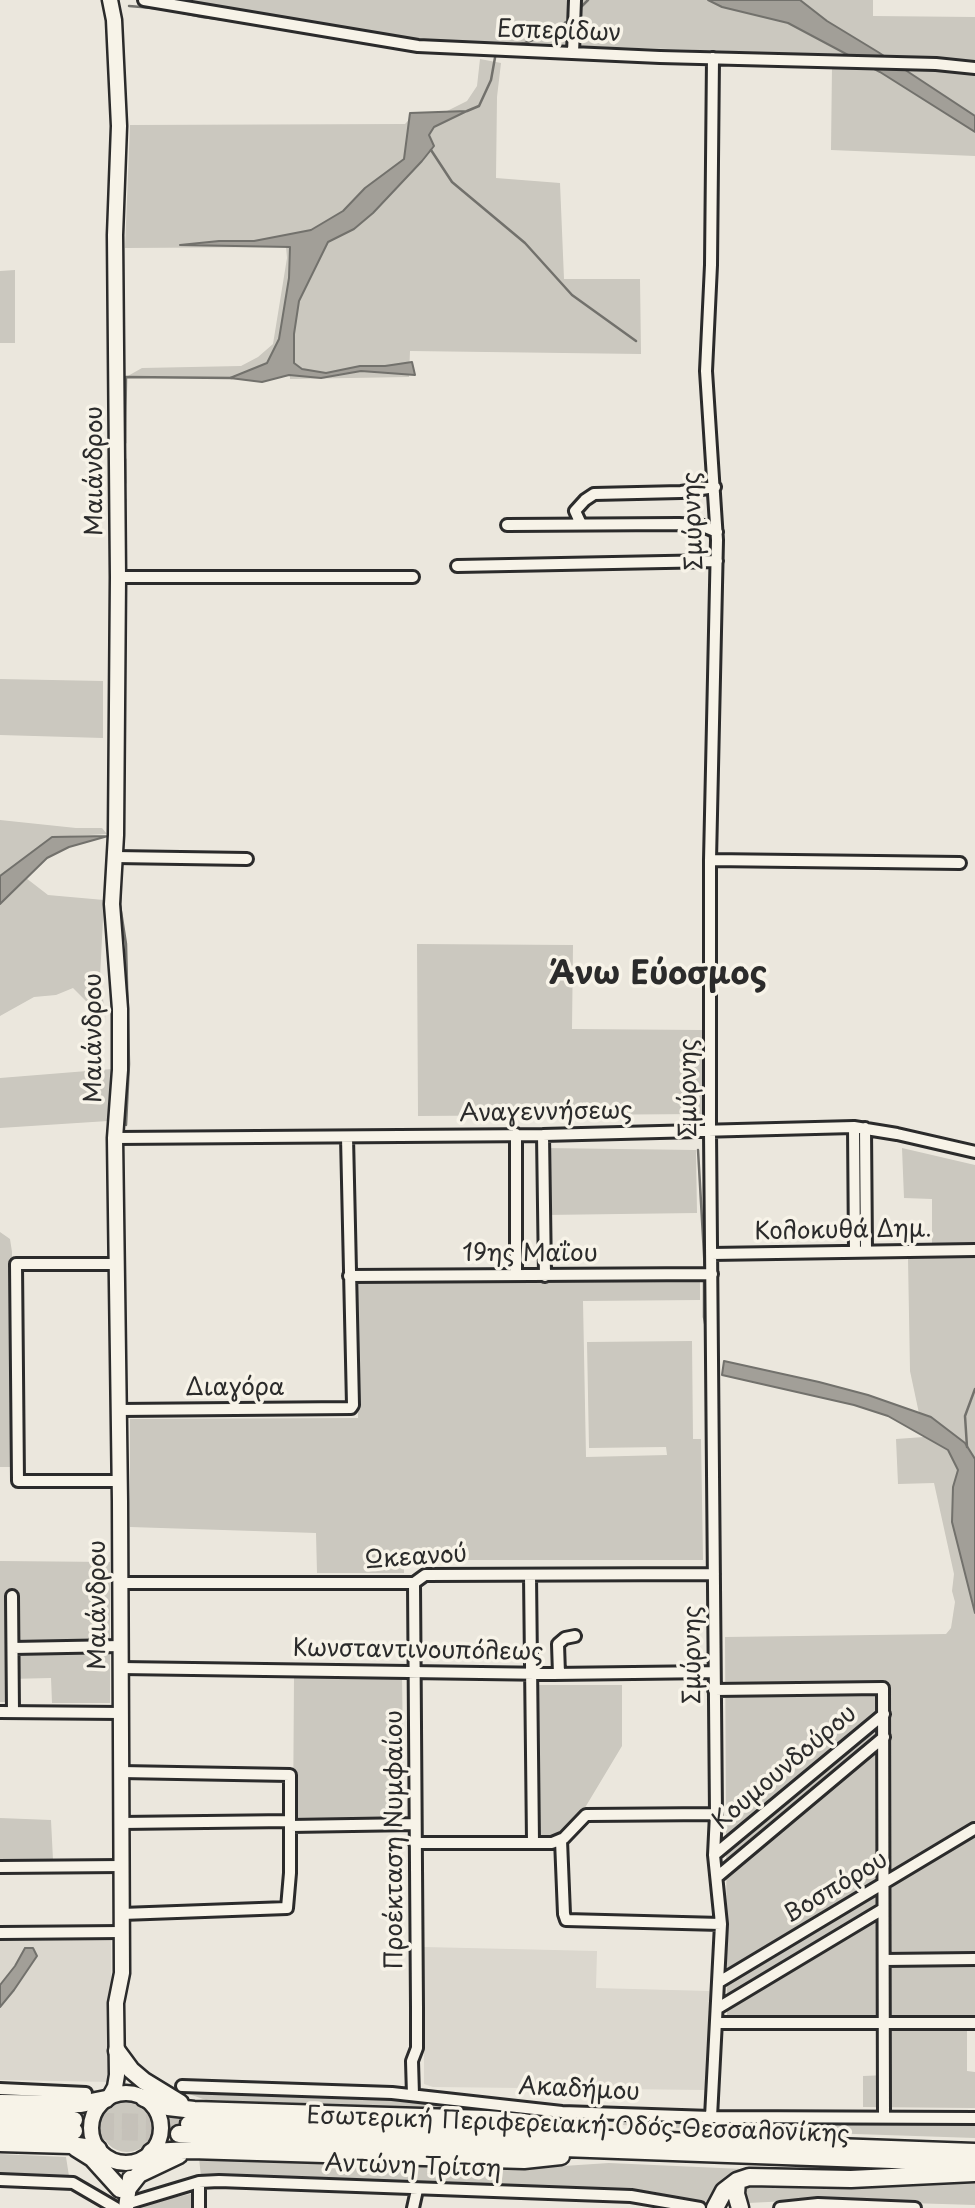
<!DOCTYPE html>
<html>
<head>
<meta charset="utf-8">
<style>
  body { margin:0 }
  canvas { display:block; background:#ebe7dd }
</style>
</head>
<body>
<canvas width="975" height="2208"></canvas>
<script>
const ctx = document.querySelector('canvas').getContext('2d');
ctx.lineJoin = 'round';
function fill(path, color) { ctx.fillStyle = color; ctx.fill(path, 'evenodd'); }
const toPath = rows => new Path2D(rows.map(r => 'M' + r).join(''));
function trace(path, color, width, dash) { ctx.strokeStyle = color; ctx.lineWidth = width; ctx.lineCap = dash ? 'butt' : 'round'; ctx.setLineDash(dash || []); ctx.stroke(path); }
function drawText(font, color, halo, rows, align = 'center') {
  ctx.font = font + ' "Playpen Sans",sans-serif'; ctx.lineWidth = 7; ctx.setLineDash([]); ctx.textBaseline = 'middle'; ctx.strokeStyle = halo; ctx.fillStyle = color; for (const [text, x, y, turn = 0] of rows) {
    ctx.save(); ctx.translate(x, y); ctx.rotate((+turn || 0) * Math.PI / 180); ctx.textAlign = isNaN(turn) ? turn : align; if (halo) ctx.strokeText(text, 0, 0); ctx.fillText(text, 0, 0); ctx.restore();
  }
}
fill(toPath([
  [111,1936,112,2082,0,2080,0,1937],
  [424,1947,597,1951,596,1988,709,1991,708,2090,433,2087,424,2084]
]), '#dbd7ce');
fill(toPath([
  [176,0,569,0,568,46,417,43],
  [578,0,873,0,873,16,975,17,975,60,894,57,911,68,975,72,975,156,831,150,832,66,861,66,847,55,579,46],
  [480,59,501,63,497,97,496,178,560,183,564,279,640,279,641,354,410,351,409,377,290,379,290,361,270,378,126,377,142,368,241,366,258,357,273,344,287,258,286,247,125,248,130,125,405,124,415,113,443,113,467,101,477,86],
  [15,270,15,343,0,343,0,271],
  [0,679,103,681,103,738,0,735],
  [0,820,76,828,102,828,107,834,52,837,0,879],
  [26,878,48,895,104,900,100,977,106,1021,103,1005,89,1004,73,988,56,995,34,997,0,1016,0,904],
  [417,944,573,945,572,1029,702,1030,702,1114,418,1116],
  [112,1069,108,1121,0,1128,0,1078],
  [544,1148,696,1150,697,1213,544,1215],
  [902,1148,975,1165,975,2018,967,2018,967,2071,975,2072,975,2108,863,2107,863,2076,887,2075,888,2018,727,2015,725,1637,946,1634,951,1628,955,1602,952,1591,954,1574,934,1483,898,1484,896,1439,924,1437,910,1371,908,1259,932,1258,932,1199,904,1198],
  [0,1232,10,1239,12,1252,12,1467,0,1467],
  [695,1277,700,1282,700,1300,583,1301,586,1457,667,1455,666,1447,589,1448,587,1342,692,1341,693,1439,701,1439,703,1560,404,1560,404,1573,317,1573,316,1533,130,1527,130,1419,358,1418,356,1279],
  [0,1561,110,1562,110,1703,52,1703,51,1678,8,1679,7,1702,0,1702],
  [402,1676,404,1823,293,1823,294,1677],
  [532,1685,622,1685,622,1746,580,1816,555,1838,532,1837],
  [0,1818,51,1820,53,1860,0,1860],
  [186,2093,401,2100,492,2110,206,2100],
  '101 2126a26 26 0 1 1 52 0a26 26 0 1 1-52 0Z',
  [624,2121,961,2125,975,2126,975,2138,646,2127,623,2125],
  [0,2154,66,2157,69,2176,0,2175],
  [199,2158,323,2164,533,2168,609,2163,743,2169,744,2171,975,2180,975,2205,810,2200,727,2204,692,2200,650,2191,626,2190,439,2181,368,2182,201,2177],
  [195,2193,195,2208,134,2208,134,2206]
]), '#cbc8bf');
const water = toPath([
  [708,0,800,0,827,21,878,52,975,116,975,132,880,72,788,23,722,7,708,0],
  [467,111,434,127,429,135,434,146,422,161,373,213,354,229,328,242,299,301,294,334,294,363,302,369,326,373,360,366,385,366,412,362,415,375,361,371,321,378,289,375,262,382,230,378,267,363,279,339,289,278,290,247,180,245,219,241,254,241,311,230,343,211,365,188,404,159,410,113,467,111],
  [108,836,69,847,47,858,0,904,0,876,52,837,108,836],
  [724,1361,819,1382,868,1395,931,1417,965,1443,975,1459,975,1613,952,1522,953,1487,958,1470,948,1450,888,1416,854,1405,722,1375,724,1361],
  [25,1948,33,1948,37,1956,14,1990,0,2007,0,1985,15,1966,25,1948]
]);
fill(water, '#a29f98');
trace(water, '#72716c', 2);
trace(toPath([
  [129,6,165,9,202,17,244,22],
  [582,6,588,0],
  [381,45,425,52,472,53],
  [507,45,525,43,545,35,566,22],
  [467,111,479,106,491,80,496,52],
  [431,150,452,182,525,243,572,295,636,341],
  [125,443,126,377,232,378],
  [125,483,125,459],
  [124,516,125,499],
  [121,866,120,905,126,944,129,1064,126,1125],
  [698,1150,705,1272],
  [704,1279,704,1317,707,1335],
  [967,1447,965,1416,975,1389]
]), '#72716c', 2.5);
trace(toPath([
  [74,2120,179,2123],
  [74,2131,179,2134]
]), '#c5c1b9', 16, [16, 8]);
const minor = toPath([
  [144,0,418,46,660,57,936,64,975,68],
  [573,53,575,0],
  [581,524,575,511,585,500,594,494,681,492,715,487],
  [507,525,679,524,700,525,717,532],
  [457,566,717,561],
  [118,577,413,577],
  [115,857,247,859],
  [710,860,960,863],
  [854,1127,855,1252],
  [865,1128,866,1251],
  [516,1134,516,1275],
  [543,1135,545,1276],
  [115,1138,543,1135,854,1127,897,1134,975,1152],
  [711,1254,975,1250],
  [117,1264,16,1264,18,1481,119,1481],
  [349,1276,712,1274],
  [119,1410,351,1408,353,1405,347,1137],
  [530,1575,533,1842],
  [120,1583,414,1583,425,1575,714,1574],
  [12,1596,13,1712],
  [13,1648,121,1646],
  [121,1668,553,1674,714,1672],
  [559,1674,558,1644,565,1638,575,1636],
  [714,1690,883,1688,884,2117],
  [0,1712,121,1713],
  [121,1772,290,1775,290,1873,287,1908,122,1914],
  [121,1823,290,1821],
  [290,1826,415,1824],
  [561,1840,564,1914,566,1920,721,1924],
  [415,1843,552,1843,564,1838,586,1815,716,1814],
  [714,1855,884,1714],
  [0,1867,122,1866],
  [717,1877,884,1737],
  [0,1933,122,1932],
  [884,1960,975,1959],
  [719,1982,974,1829],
  [718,2008,883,1909],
  [717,2023,975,2023],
  [182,2086,392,2093,562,2112,711,2117,975,2118],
  [0,2089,86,2093],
  [413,2095,412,2061,417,2048,417,2007,414,1583],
  [711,2117,721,1924,714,1855,716,1814,710,1132,710,860,717,540,706,371,711,265,713,58],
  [0,2180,73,2183,116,2208],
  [199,2182,199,2208],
  [126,2204,199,2182,219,2181,631,2196,700,2208],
  [413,2208,417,2190],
  [780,2208,818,2204,915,2208]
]);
const major = toPath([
  [110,0,114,20,119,126,115,235,118,577,116,835,112,904,120,1009,120,1070,115,1138,120,1501,122,1973,116,2003,117,2075,115,2087,110,2096],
  '91 2128a35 35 0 1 1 70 0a35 35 0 1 1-70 0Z',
  [126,2208,130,2178]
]);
const highway = toPath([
  [117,2051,131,2070,144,2081,180,2103],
  [144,2098,168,2107,194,2110,487,2119,524,2122,562,2129],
  [0,2103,81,2104,106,2099],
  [0,2117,74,2120],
  [189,2124,975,2152],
  [0,2129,74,2131],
  [179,2134,975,2163],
  [0,2143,71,2145,98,2149],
  [76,2148,92,2158,120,2189],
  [151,2152,191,2150,524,2160,561,2156],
  [737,2181,736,2194,740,2208],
  [128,2188,139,2174,179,2155],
  [715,2208,724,2191,737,2181,749,2177,851,2179,974,2173]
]);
trace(minor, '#2b2b2b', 16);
trace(major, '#2b2b2b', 19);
trace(highway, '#2b2b2b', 21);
trace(minor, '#f7f3e8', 10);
trace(major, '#f7f3e8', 14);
trace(highway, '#f7f3e8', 16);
drawText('24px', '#2b2b2b', '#f7f3e8', [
  ["Εσπερίδων",559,32,2],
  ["Μαιάνδρου",95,471,-90],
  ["Σμύρνης",694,521,-92],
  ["Μαιάνδρου",94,1038,-90],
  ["Σμύρνης",689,1088,-90],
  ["Αναγεννήσεως",546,1113,-1],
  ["Κολοκυθά Δημ.",843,1231,-1],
  ["19ης Μαΐου",530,1254],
  ["Διαγόρα",235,1388],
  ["Ωκεανού",416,1558,-4],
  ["Μαιάνδρου",98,1605,-90],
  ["Κωνσταντινουπόλεως",418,1651,1],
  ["Σμύρνης",693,1655,-90],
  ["Κουμουνδούρου",785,1768,-40],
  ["Προέκταση Νυμφαίου",395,1840,-90],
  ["Βοσπόρου",836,1888,-31],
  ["Ακαδήμου",579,2090,3],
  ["Εσωτερική Περιφερειακή Οδός Θεσσαλονίκης",578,2126,2],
  ["Αντώνη Τρίτση",413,2167,2]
]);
drawText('bold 32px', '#2b2b2b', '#f7f3e8', [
  ["Άνω Εύοσμος",658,975]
]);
</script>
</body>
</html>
